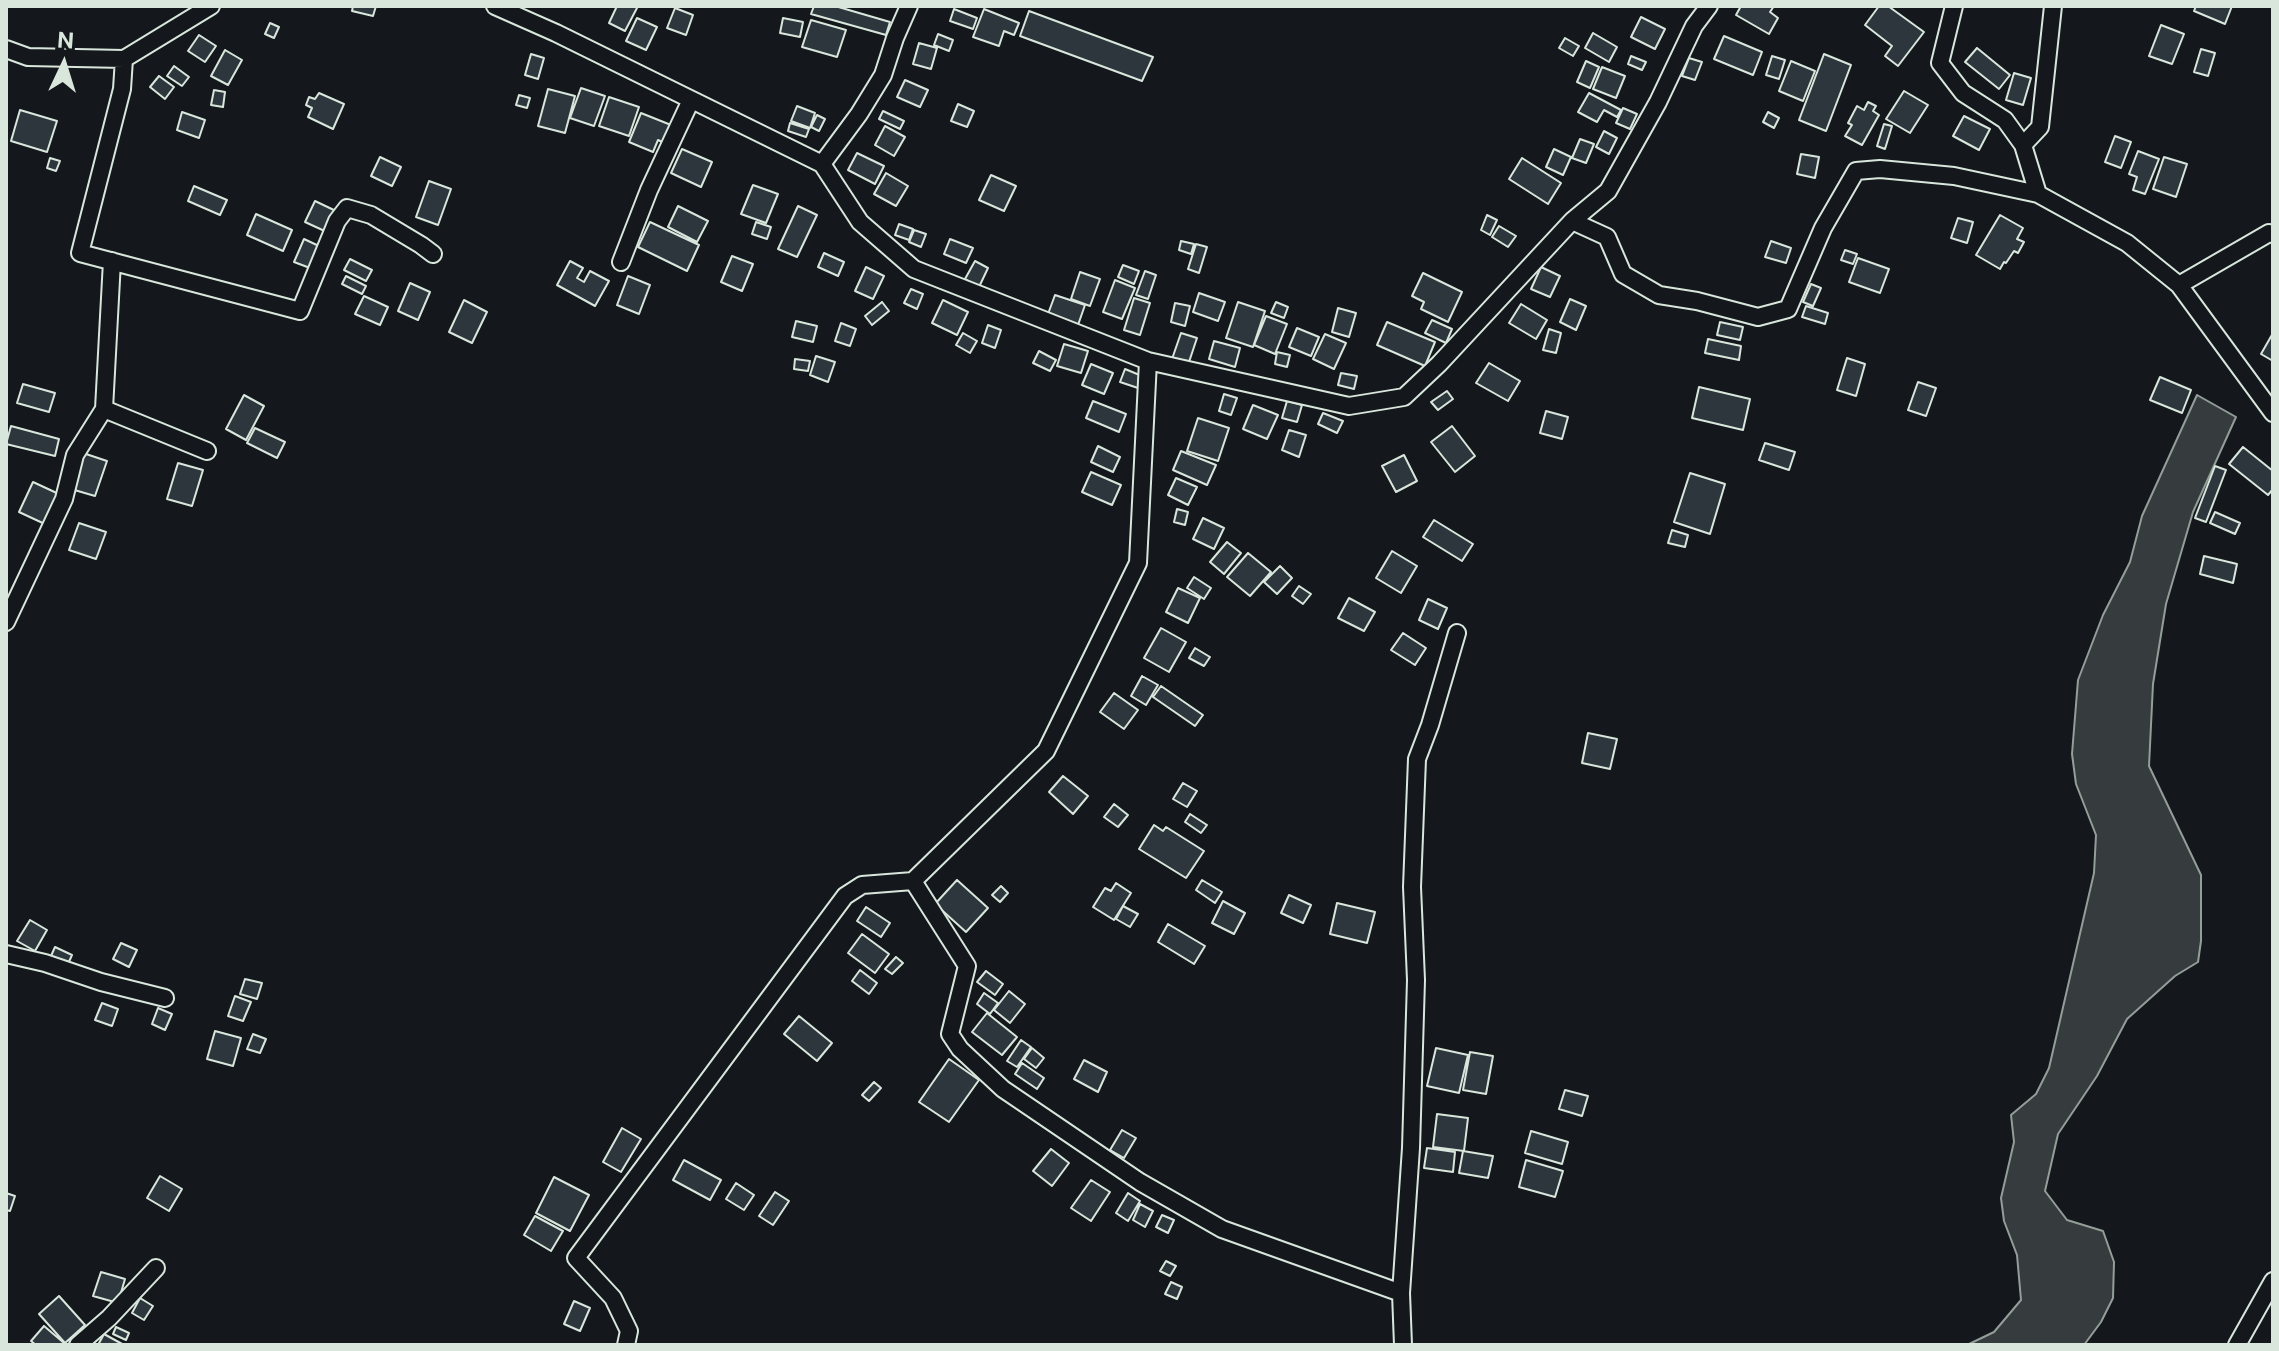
<!DOCTYPE html>
<html>
<head>
<meta charset="utf-8">
<style>
  body { margin:0 }
  #map { position:relative; width:2279px; height:1351px; overflow:hidden; background:#14181c; font-family:"Public Sans",sans-serif }
  canvas { display:block }
  .frame { position:absolute; inset:0; border:8px solid #d8e6dc; pointer-events:none }
  .north { position:absolute; left:24px; top:24px; width:80px; height:80px; -webkit-text-stroke:6px #14181c; paint-order:stroke; rotate:4deg; font-size:22px; font-weight:700; line-height:32px; text-align:center; color:#d8e6dc }
  .north::after { content:''; display:block; margin:auto; width:28px; height:36px; background:#d8e6dc; clip-path:polygon(50% 0,100% 100%,50% 72%,0 100%) }
</style>
</head>
<body>
<div id="map">
<canvas width="2279" height="1351"></canvas>
<div class="frame"></div>
<div class="north">N</div>
</div>
<script>
const ctx = document.querySelector('canvas').getContext('2d');
ctx.lineJoin = 'round';
function fill(path, color) { ctx.fillStyle = color; ctx.fill(path, 'evenodd'); }
const toPath = rows => new Path2D(rows.map(r => 'M' + r).join(''));
function trace(path, color, width, dash) { ctx.strokeStyle = color; ctx.lineWidth = width; ctx.lineCap = dash ? 'butt' : 'round'; ctx.setLineDash(dash || []); ctx.stroke(path); }
const water = toPath([
  [2197,395,2236,417,2193,512,2166,604,2153,684,2149,766,2201,875,2201,941,2198,962,2175,976,2127,1019,2097,1076,2058,1134,2045,1191,2067,1220,2103,1231,2114,1262,2113,1298,2101,1322,2084,1345,1967,1345,1994,1332,2021,1300,2017,1255,2004,1221,2001,1198,2014,1142,2011,1115,2036,1094,2049,1068,2094,873,2096,835,2076,784,2072,754,2078,680,2103,615,2130,562,2142,516,2197,395]
]);
fill(water, '#363b3e');
trace(water, '#939e99', 2);
const building = toPath([
  [353,6,376,6,373,16,352,11,353,6],
  [617,6,638,6,625,31,609,23,617,6],
  [814,6,835,6,890,22,886,35,811,14,814,6],
  [1741,6,1774,6,1770,12,1778,18,1769,34,1736,15,1741,6],
  [1879,6,1888,6,1924,32,1898,66,1885,56,1892,46,1865,25,1879,6],
  [2196,6,2232,6,2225,24,2194,11,2196,6],
  [675,8,693,15,686,35,667,28,675,8],
  [954,9,977,18,973,29,950,21,954,9],
  [984,9,1019,23,1014,35,1004,31,999,46,973,37,984,9],
  [1029,11,1153,57,1142,81,1020,36,1029,11],
  [1641,17,1665,29,1655,49,1631,37,1641,17],
  [637,18,657,27,646,50,626,41,637,18],
  [783,18,803,22,800,37,780,33,783,18],
  [811,20,846,30,837,57,802,47,811,20],
  [270,23,279,27,274,38,265,34,270,23],
  [2161,25,2184,34,2172,64,2149,56,2161,25],
  [1593,33,1617,47,1609,62,1585,48,1593,33],
  [938,34,953,40,949,51,934,45,938,34],
  [199,35,216,46,205,62,188,51,199,35],
  [1724,36,1762,52,1753,75,1714,59,1724,36],
  [1565,38,1579,46,1573,56,1559,48,1565,38],
  [919,43,937,48,931,69,913,64,919,43],
  [1977,48,2010,75,1999,89,1965,62,1977,48],
  [2201,49,2215,53,2208,76,2194,72,2201,49],
  [225,50,242,60,228,85,211,76,225,50],
  [531,54,544,58,538,79,525,75,531,54],
  [1824,54,1851,65,1826,131,1799,120,1824,54],
  [1631,56,1646,62,1642,70,1628,64,1631,56],
  [1772,56,1785,60,1779,79,1766,75,1772,56],
  [1689,58,1702,62,1695,80,1682,76,1689,58],
  [1586,61,1599,67,1590,88,1577,82,1586,61],
  [1791,61,1815,71,1803,101,1779,91,1791,61],
  [174,66,189,77,182,86,167,76,174,66],
  [1602,67,1625,76,1616,98,1593,89,1602,67],
  [2014,73,2031,78,2023,105,2006,100,2014,73],
  [159,76,174,87,165,99,150,87,159,76],
  [905,80,928,90,920,107,897,97,905,80],
  [581,88,605,96,594,126,570,118,581,88],
  [548,89,575,96,565,133,538,126,548,89],
  [214,90,225,92,223,107,211,105,214,90],
  [1904,91,1928,105,1910,133,1886,119,1904,91],
  [319,93,344,104,333,129,308,117,312,108,306,105,309,97,315,99,319,93],
  [1589,93,1621,110,1617,117,1604,110,1597,122,1578,112,1589,93],
  [519,95,530,98,527,108,516,105,519,95],
  [609,97,639,107,629,136,599,126,609,97],
  [1868,102,1876,106,1873,111,1879,115,1862,145,1845,136,1852,125,1848,123,1857,106,1864,110,1868,102],
  [958,104,974,111,967,127,951,121,958,104],
  [797,106,815,113,810,128,791,121,797,106],
  [1623,108,1637,114,1630,129,1616,123,1623,108],
  [20,110,57,121,47,152,11,141,20,110],
  [883,111,904,121,900,129,879,119,883,111],
  [182,112,205,120,199,138,177,130,182,112],
  [1768,112,1779,118,1774,128,1763,122,1768,112],
  [641,113,671,125,664,143,658,140,653,152,629,142,641,113],
  [817,115,825,119,819,131,811,127,817,115],
  [1964,116,1990,129,1979,150,1953,136,1964,116],
  [790,123,809,129,806,137,788,131,790,123],
  [1884,124,1892,126,1885,149,1877,146,1884,124],
  [885,126,905,137,894,156,875,145,885,126],
  [1604,131,1617,138,1609,154,1596,147,1604,131],
  [2115,136,2131,142,2121,168,2105,162,2115,136],
  [1580,139,1594,144,1586,163,1572,158,1580,139],
  [682,149,712,162,701,187,671,173,682,149],
  [1554,149,1571,157,1563,175,1546,167,1554,149],
  [2138,151,2159,159,2145,194,2133,190,2137,177,2129,174,2138,151],
  [857,153,884,166,875,184,848,170,857,153],
  [1801,154,1819,157,1815,178,1797,174,1801,154],
  [380,157,401,167,392,186,371,176,380,157],
  [2164,157,2187,164,2176,197,2153,189,2164,157],
  [50,158,60,161,56,171,47,168,50,158],
  [1522,158,1561,183,1548,204,1509,179,1522,158],
  [886,173,908,186,896,206,874,194,886,173],
  [991,175,1016,186,1004,211,979,200,991,175],
  [429,181,451,189,438,225,416,217,429,181],
  [753,185,778,194,766,223,741,214,753,185],
  [194,186,227,200,220,215,188,201,194,186],
  [315,201,338,212,329,233,305,222,315,201],
  [678,206,708,221,697,242,668,227,678,206],
  [798,206,817,215,797,257,778,249,798,206],
  [256,214,292,230,283,251,247,235,256,214],
  [1487,215,1497,220,1490,235,1481,230,1487,215],
  [2000,215,2023,228,2017,239,2024,242,2018,253,2014,251,2006,263,2004,262,2000,269,1976,255,2000,215],
  [1958,218,1973,222,1967,243,1951,238,1958,218],
  [650,222,699,245,687,271,638,247,650,222],
  [756,222,771,227,767,239,752,234,756,222],
  [899,224,913,229,909,240,895,235,899,224],
  [1499,226,1516,236,1508,247,1492,237,1499,226],
  [914,230,926,234,921,247,909,242,914,230],
  [304,239,319,246,310,268,294,262,304,239],
  [950,239,973,248,966,263,944,254,950,239],
  [1181,241,1194,244,1191,254,1179,250,1181,241],
  [1771,241,1791,248,1786,263,1765,257,1771,241],
  [1196,244,1207,247,1199,273,1188,269,1196,244],
  [1845,250,1857,254,1853,264,1841,260,1845,250],
  [824,253,844,262,838,276,818,267,824,253],
  [732,256,753,264,742,291,721,282,732,256],
  [1858,258,1889,269,1880,293,1849,282,1858,258],
  [350,259,372,270,366,281,344,270,350,259],
  [570,261,583,268,577,278,584,282,590,271,609,281,595,306,557,285,570,261],
  [975,261,988,268,979,287,965,279,975,261],
  [1123,265,1139,271,1134,284,1118,277,1123,265],
  [866,267,884,276,873,299,855,291,866,267],
  [1541,267,1560,276,1550,297,1531,289,1541,267],
  [1145,271,1156,275,1148,299,1136,295,1145,271],
  [1080,272,1100,279,1090,306,1071,299,1080,272],
  [1423,273,1462,292,1448,322,1421,309,1424,302,1412,296,1423,273],
  [346,276,366,286,362,294,342,284,346,276],
  [628,276,650,285,639,314,617,305,628,276],
  [1115,280,1135,288,1122,319,1103,312,1115,280],
  [410,283,430,292,418,320,398,311,410,283],
  [1811,284,1821,288,1813,306,1803,302,1811,284],
  [911,289,923,294,917,309,904,303,911,289],
  [1199,293,1225,302,1218,321,1193,312,1199,293],
  [1055,295,1085,305,1078,325,1048,314,1055,295],
  [364,296,388,307,380,325,355,314,364,296],
  [1134,298,1150,303,1140,335,1124,330,1134,298],
  [1570,299,1586,306,1576,330,1560,322,1570,299],
  [464,300,487,312,472,343,449,332,464,300],
  [943,300,968,312,957,335,932,323,943,300],
  [882,302,889,311,872,325,865,316,882,302],
  [1238,302,1265,311,1253,347,1226,338,1238,302],
  [1276,302,1288,307,1284,318,1271,313,1276,302],
  [1175,303,1190,306,1185,326,1171,322,1175,303],
  [1521,304,1547,320,1536,339,1509,323,1521,304],
  [1806,306,1828,313,1825,324,1802,317,1806,306],
  [1338,308,1356,313,1349,337,1332,332,1338,308],
  [1266,316,1287,324,1275,354,1254,345,1266,316],
  [1432,320,1452,329,1446,343,1425,333,1432,320],
  [796,321,817,326,813,342,792,337,796,321],
  [1387,322,1435,342,1425,366,1377,345,1387,322],
  [1720,322,1743,327,1740,340,1717,335,1720,322],
  [841,323,856,329,850,346,835,341,841,323],
  [988,325,1001,330,995,348,982,343,988,325],
  [1297,328,1319,337,1311,356,1289,347,1297,328],
  [1549,329,1561,333,1556,353,1543,350,1549,329],
  [963,333,977,341,970,353,956,345,963,333],
  [1181,333,1197,338,1188,365,1172,359,1181,333],
  [2273,333,2273,361,2261,354,2273,333],
  [1325,334,1346,343,1334,369,1313,359,1325,334],
  [1708,339,1741,346,1739,360,1705,353,1708,339],
  [1214,341,1240,348,1235,367,1209,359,1214,341],
  [1064,344,1088,351,1081,373,1057,366,1064,344],
  [1039,351,1056,360,1050,371,1033,363,1039,351],
  [1277,352,1290,355,1287,367,1275,364,1277,352],
  [816,356,835,362,828,382,810,375,816,356],
  [1847,358,1865,364,1856,396,1837,390,1847,358],
  [795,359,810,361,808,371,794,369,795,359],
  [1489,363,1520,381,1508,401,1476,383,1489,363],
  [1091,364,1113,373,1104,394,1082,385,1091,364],
  [1125,369,1142,376,1138,388,1120,382,1125,369],
  [1341,373,1357,376,1354,389,1338,385,1341,373],
  [2160,377,2191,390,2182,413,2150,400,2160,377],
  [1918,382,1936,388,1926,416,1908,410,1918,382],
  [23,384,55,393,49,412,17,403,23,384],
  [1699,387,1750,399,1743,430,1692,418,1699,387],
  [1447,391,1453,399,1438,410,1431,402,1447,391],
  [1224,394,1237,398,1231,415,1219,411,1224,394],
  [244,395,264,406,246,440,226,429,244,395],
  [1093,401,1126,414,1119,432,1086,418,1093,401],
  [1287,401,1302,405,1297,422,1282,418,1287,401],
  [1253,405,1278,415,1267,439,1243,429,1253,405],
  [1546,411,1568,417,1562,439,1540,433,1546,411],
  [1323,413,1343,421,1337,433,1318,424,1323,413],
  [1198,418,1229,428,1218,461,1187,451,1198,418],
  [11,426,59,439,55,456,6,444,11,426],
  [1452,426,1475,456,1455,472,1431,442,1452,426],
  [255,428,285,442,277,458,247,443,255,428],
  [1289,430,1306,435,1299,457,1282,450,1289,430],
  [1765,443,1795,452,1789,470,1759,460,1765,443],
  [1098,446,1120,457,1113,472,1091,462,1098,446],
  [2243,447,2273,471,2273,489,2268,495,2229,464,2243,447],
  [1181,451,1216,465,1207,485,1173,470,1181,451],
  [83,453,107,461,95,496,71,489,83,453],
  [1404,455,1417,481,1396,492,1382,466,1404,455],
  [178,463,203,470,192,506,167,499,178,463],
  [2215,466,2226,470,2206,522,2195,518,2215,466],
  [1091,472,1121,485,1112,505,1082,492,1091,472],
  [1690,473,1725,484,1710,534,1674,522,1690,473],
  [1176,478,1197,487,1188,505,1168,495,1176,478],
  [33,482,61,495,47,525,19,512,33,482],
  [1177,509,1188,512,1185,525,1174,522,1177,509],
  [2215,512,2240,523,2235,534,2210,523,2215,512],
  [1203,518,1224,528,1214,549,1193,539,1203,518],
  [1434,520,1473,544,1462,561,1423,537,1434,520],
  [79,523,106,532,96,559,69,550,79,523],
  [1672,530,1688,535,1685,547,1668,543,1672,530],
  [1227,542,1241,553,1224,574,1210,562,1227,542],
  [1392,551,1417,566,1401,593,1376,578,1392,551],
  [1248,553,1271,572,1250,596,1227,577,1248,553],
  [2204,556,2237,564,2233,583,2200,574,2204,556],
  [1280,566,1292,578,1277,594,1264,582,1280,566],
  [1194,577,1211,588,1204,599,1187,588,1194,577],
  [1299,586,1311,594,1303,604,1292,596,1299,586],
  [1178,588,1200,598,1188,623,1166,612,1178,588],
  [1349,598,1375,612,1364,631,1338,618,1349,598],
  [1428,599,1447,608,1438,629,1419,620,1428,599],
  [1161,628,1186,642,1169,672,1144,658,1161,628],
  [1403,633,1426,648,1415,665,1391,650,1403,633],
  [1195,648,1210,657,1204,666,1189,658,1195,648],
  [1142,676,1158,685,1146,705,1131,696,1142,676],
  [1161,686,1203,715,1195,726,1153,697,1161,686],
  [1114,693,1138,710,1124,729,1100,712,1114,693],
  [1588,733,1617,739,1610,769,1582,763,1588,733],
  [1063,776,1088,796,1073,814,1049,792,1063,776],
  [1183,783,1197,791,1187,807,1173,799,1183,783],
  [1114,804,1128,815,1118,827,1104,817,1114,804],
  [1190,814,1207,825,1201,833,1185,822,1190,814],
  [1154,825,1163,831,1166,827,1204,851,1186,878,1139,849,1154,825],
  [957,880,988,908,966,932,935,904,957,880],
  [1202,880,1222,892,1215,903,1196,890,1202,880],
  [1116,883,1131,893,1114,920,1093,907,1105,888,1111,891,1116,883],
  [1001,886,1008,893,1000,902,992,895,1001,886],
  [1289,895,1311,905,1303,923,1281,913,1289,895],
  [1223,901,1245,913,1234,934,1212,923,1223,901],
  [1337,903,1375,912,1367,943,1330,934,1337,903],
  [1123,906,1138,914,1130,927,1116,919,1123,906],
  [866,907,890,923,881,937,857,921,866,907],
  [30,920,47,930,35,951,17,941,30,920],
  [1168,924,1205,946,1194,964,1158,942,1168,924],
  [862,934,889,954,875,973,848,953,862,934],
  [121,943,137,950,129,967,113,959,121,943],
  [55,947,72,955,68,964,51,956,55,947],
  [896,957,903,963,892,974,885,969,896,957],
  [860,970,877,983,869,994,852,981,860,970],
  [986,971,1003,984,995,995,977,982,986,971],
  [245,979,262,983,257,999,240,994,245,979],
  [1009,991,1025,1004,1010,1023,994,1010,1009,991],
  [984,993,998,1003,990,1014,977,1004,984,993],
  [235,996,251,1002,243,1021,228,1016,235,996],
  [102,1003,118,1009,112,1026,95,1020,102,1003],
  [158,1008,172,1014,165,1030,152,1024,158,1008],
  [987,1013,1017,1037,1002,1055,972,1032,987,1013],
  [799,1016,832,1043,817,1061,784,1034,799,1016],
  [215,1031,241,1038,233,1066,207,1059,215,1031],
  [253,1034,266,1039,260,1053,247,1049,253,1034],
  [1021,1040,1031,1047,1017,1067,1007,1061,1021,1040],
  [1032,1048,1044,1058,1036,1068,1024,1059,1032,1048],
  [1436,1048,1468,1055,1459,1093,1427,1086,1436,1048],
  [1470,1052,1493,1056,1486,1094,1463,1090,1470,1052],
  [949,1059,979,1080,949,1122,919,1102,949,1059],
  [1084,1060,1107,1072,1098,1092,1074,1079,1084,1060],
  [1022,1063,1044,1078,1037,1089,1015,1074,1022,1063],
  [874,1082,881,1088,869,1101,862,1095,874,1082],
  [1565,1090,1588,1096,1582,1116,1559,1109,1565,1090],
  [1437,1114,1468,1118,1464,1151,1433,1147,1437,1114],
  [622,1128,641,1139,621,1172,603,1162,622,1128],
  [1122,1130,1136,1138,1124,1158,1110,1150,1122,1130],
  [1531,1131,1568,1142,1562,1164,1525,1153,1531,1131],
  [1427,1148,1455,1152,1453,1172,1424,1168,1427,1148],
  [1051,1149,1069,1163,1052,1186,1033,1171,1051,1149],
  [1463,1151,1493,1156,1488,1178,1459,1173,1463,1151],
  [684,1160,721,1180,710,1200,673,1180,684,1160],
  [1526,1160,1563,1171,1555,1197,1519,1187,1526,1160],
  [160,1176,182,1189,169,1211,147,1198,160,1176],
  [554,1177,589,1195,570,1231,536,1213,554,1177],
  [1091,1180,1110,1192,1091,1221,1071,1208,1091,1180],
  [736,1183,754,1195,744,1210,726,1199,736,1183],
  [775,1192,789,1201,773,1225,759,1216,775,1192],
  [6,1193,15,1196,10,1211,6,1210,6,1193],
  [1128,1193,1140,1201,1128,1221,1116,1213,1128,1193],
  [1140,1204,1153,1211,1145,1227,1133,1220,1140,1204],
  [1162,1215,1174,1220,1168,1233,1156,1227,1162,1215],
  [535,1216,563,1231,551,1251,524,1235,535,1216],
  [1166,1261,1176,1266,1170,1276,1160,1271,1166,1261],
  [101,1272,125,1279,118,1303,93,1296,101,1272],
  [1171,1282,1182,1287,1177,1299,1165,1294,1171,1282],
  [59,1296,85,1325,65,1343,39,1314,59,1296],
  [140,1298,153,1306,144,1320,132,1313,140,1298],
  [574,1301,590,1308,580,1331,564,1324,574,1301],
  [44,1326,64,1343,62,1345,36,1345,31,1341,44,1326],
  [116,1327,129,1333,126,1340,113,1334,116,1327],
  [104,1334,124,1345,98,1345,104,1334]
]);
fill(building, '#2c363c');
trace(building, '#d8e6dc', 2);
const street = toPath([
  [495,6,556,33,822,164],
  [909,6,895,38,883,75,859,114,822,164,860,222,914,269,1148,361,1349,406,1404,397,1439,364,1572,221,1607,237,1623,274,1659,295,1697,301,1758,317,1788,309,1823,228,1856,171,1880,169,1954,176,2038,194],
  [1954,6,1940,63,1963,93,2005,120,2023,145,2038,194,2127,243,2179,285,2273,413],
  [6,49,28,57,124,59,211,6],
  [124,59,122,89,80,253,300,311,337,221,347,208,371,215,421,245,433,254],
  [2023,145,2040,127,2053,6],
  [1572,221,1608,191,1658,102,1694,26,1709,6],
  [112,261,104,409,207,451],
  [621,262,649,190,691,100],
  [2179,285,2269,233,2273,234],
  [6,622,64,499,75,455,104,409],
  [913,881,967,966,950,1034,960,1049,1003,1089,1140,1182,1222,1229,1401,1293,1403,1345],
  [6,954,45,963,101,982,165,998],
  [1401,1293,1411,1148,1416,980,1412,887,1417,759,1430,725,1457,633],
  [78,1345,109,1318,156,1268],
  [626,1345,629,1331,613,1298,576,1258,845,896,862,885,913,881,1046,751,1138,563,1148,361],
  [2237,1345,2273,1281]
]);
trace(street, '#d8e6dc', 20);
trace(street, '#14181c', 16);
</script>
</body>
</html>
